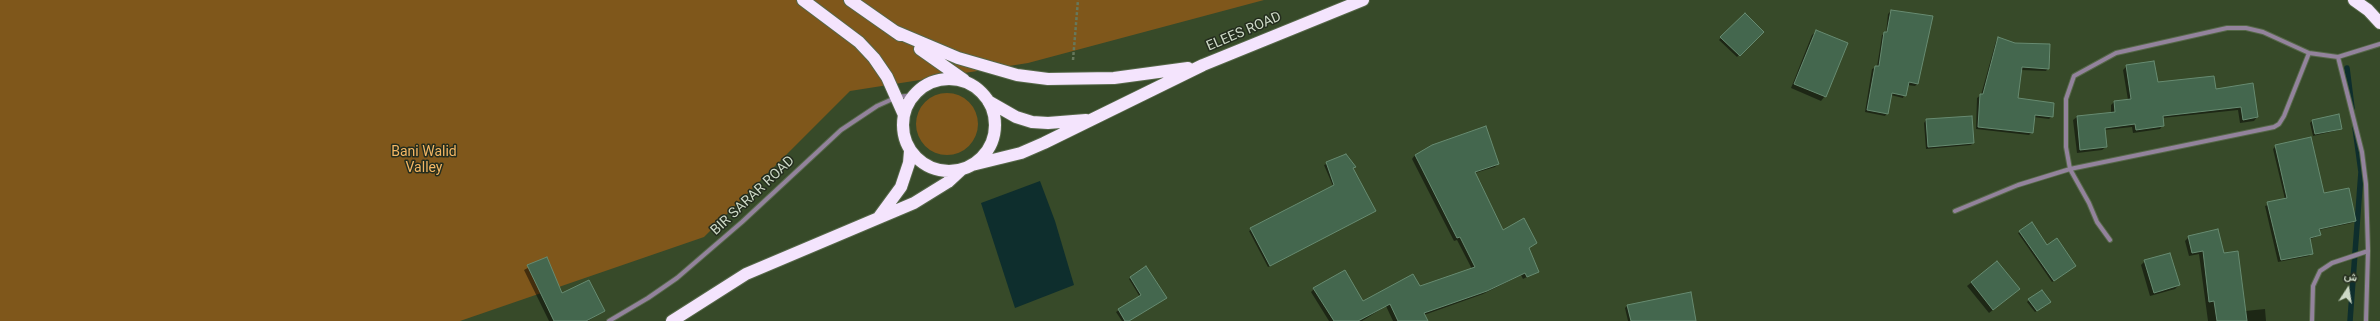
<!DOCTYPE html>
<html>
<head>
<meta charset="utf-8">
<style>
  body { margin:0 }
  #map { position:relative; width:2380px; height:321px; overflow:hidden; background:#374a29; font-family:Roboto,Vazirmatn,sans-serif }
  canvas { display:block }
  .north { position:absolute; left:2328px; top:269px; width:40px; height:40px; -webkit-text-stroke:3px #242d1e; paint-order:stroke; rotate:12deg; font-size:11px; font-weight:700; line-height:16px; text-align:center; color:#cdd9c6 }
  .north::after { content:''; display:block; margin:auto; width:14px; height:18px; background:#cdd9c6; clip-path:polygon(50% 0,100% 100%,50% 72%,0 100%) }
</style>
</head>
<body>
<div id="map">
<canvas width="2380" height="321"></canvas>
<div class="north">ش</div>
</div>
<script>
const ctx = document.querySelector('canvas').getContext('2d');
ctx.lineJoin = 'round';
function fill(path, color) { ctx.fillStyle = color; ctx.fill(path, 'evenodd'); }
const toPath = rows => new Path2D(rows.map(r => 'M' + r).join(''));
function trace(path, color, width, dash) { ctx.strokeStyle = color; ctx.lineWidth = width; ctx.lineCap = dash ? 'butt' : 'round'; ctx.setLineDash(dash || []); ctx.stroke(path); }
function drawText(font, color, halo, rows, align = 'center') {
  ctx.font = font + ' Roboto,sans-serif'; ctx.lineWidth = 3; ctx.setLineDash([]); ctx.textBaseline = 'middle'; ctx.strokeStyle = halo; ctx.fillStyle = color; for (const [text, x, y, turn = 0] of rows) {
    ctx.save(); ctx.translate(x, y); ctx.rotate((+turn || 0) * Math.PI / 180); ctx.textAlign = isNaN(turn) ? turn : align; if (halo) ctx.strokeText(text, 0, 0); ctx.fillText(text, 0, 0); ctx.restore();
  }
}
fill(toPath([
  [0,0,1264,0,1028,63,850,91,704,237,460,321,0,321],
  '916 124a31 31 0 1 1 62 0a31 31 0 1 1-62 0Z'
]), '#7f571b');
fill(toPath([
  [1040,181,1055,221,1074,285,1015,308,981,203]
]), '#0e2e2d');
fill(toPath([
  [1891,11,1917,84,1915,86,1907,85,1903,98,1891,95,1887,113,1885,116,1865,112,1872,69,1877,67,1882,35,1886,33,1888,14],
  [1745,14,1762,32,1737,57,1719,40],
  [1817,31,1825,96,1821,101,1791,88,1812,35],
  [1998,39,2048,68,2046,71,2020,70,2017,99,2052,116,2049,119,2033,117,2032,132,2029,135,1976,129,1977,98,1981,95,1996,41],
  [2127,66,2157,83,2215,90,2257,117,2254,121,2240,123,2238,110,2162,118,2163,125,2160,129,2133,133,2132,127,2104,130,2106,147,2102,150,2077,153,2073,120,2077,117,2111,113,2111,105,2114,102,2128,100,2123,70],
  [2338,116,2341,128,2339,130,2313,136,2310,123,2312,121],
  [1926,120,1973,143,1971,145,1926,149,1924,123],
  [2276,146,2324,194,2355,221,2352,223,2319,230,2320,235,2309,240,2312,253,2309,256,2278,262,2265,206,2285,199,2273,149],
  [1415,155,1498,164,1495,167,1475,173,1503,231,1536,243,1528,249,1538,271,1523,279,1521,275,1483,294,1424,315,1427,321,1393,321,1386,306,1362,321,1329,321,1311,292,1314,289,1362,302,1419,287,1472,269,1457,240,1454,241,1412,159],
  [1346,156,1374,211,1268,267,1249,231,1333,186,1324,165],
  [2020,232,2046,246,2073,268,2052,282,2018,233],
  [2189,237,2223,254,2245,311,2265,309,2266,321,2208,321,2199,254,2189,256,2185,241],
  [546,258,562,295,604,311,588,321,549,321,524,270],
  [2145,261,2179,285,2175,289,2150,296,2141,265],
  [1997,262,2014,293,1989,313,1967,286],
  [1130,278,1166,298,1129,321,1122,321,1116,312,1140,297,1129,279],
  [2029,300,2048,304,2035,312,2027,302],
  [1628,305,1695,321,1628,321,1625,308]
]), '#0007');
trace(toPath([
  [2347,68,2352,108],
  [2350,321,2361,172,2355,128]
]), '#0e2e2d', 5.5);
const building = toPath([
  [1891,10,1933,16,1918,84,1909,82,1906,96,1892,93,1888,114,1867,110,1875,66,1879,66,1884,32,1887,32,1891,10],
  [1745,13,1764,32,1740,56,1720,37,1745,13],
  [1816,30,1848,43,1826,97,1794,84,1816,30],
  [1998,37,2015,43,2050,44,2049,69,2022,67,2018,98,2054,103,2053,117,2035,115,2033,133,1978,127,1980,94,1983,94,1998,37],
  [2154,61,2158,82,2214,76,2216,89,2253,83,2258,117,2243,120,2241,107,2163,116,2164,126,2136,130,2135,124,2105,128,2107,147,2080,150,2077,116,2115,112,2114,101,2131,99,2126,65,2154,61],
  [2339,114,2342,129,2315,134,2312,120,2339,114],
  [1972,116,1974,143,1928,147,1926,119,1972,116],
  [1486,126,1499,164,1475,172,1503,230,1524,218,1537,243,1529,248,1539,272,1527,277,1525,273,1487,291,1424,313,1428,321,1398,321,1390,304,1358,321,1334,321,1313,288,1345,270,1363,301,1413,274,1420,286,1475,267,1460,237,1457,238,1415,155,1432,145,1486,126],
  [2311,137,2324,193,2349,188,2356,221,2319,229,2321,235,2310,238,2313,254,2281,260,2267,202,2287,198,2275,145,2311,137],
  [1346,154,1356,167,1353,168,1376,211,1270,266,1250,228,1334,185,1326,162,1346,154],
  [2032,222,2047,245,2057,238,2076,266,2054,281,2019,231,2032,222],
  [2218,229,2224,253,2238,251,2247,321,2217,321,2214,301,2209,302,2203,251,2192,253,2188,236,2218,229],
  [2170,253,2180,285,2154,293,2144,260,2170,253],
  [547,257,562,293,589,280,605,311,586,321,554,321,527,265,547,257],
  [1997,261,2020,289,1993,310,1971,282,1997,261],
  [1146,266,1167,298,1129,321,1125,321,1118,309,1141,295,1130,277,1146,266],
  [2042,290,2051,302,2037,311,2028,299,2042,290],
  [1691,292,1696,321,1631,321,1627,305,1691,292]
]);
fill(building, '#44674e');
trace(building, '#678b71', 1);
const street = toPath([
  [2338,57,2362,152,2366,184,2368,251,2366,321],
  [1955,211,2018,185,2070,169,2274,127,2279,124,2284,116,2309,53],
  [2110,240,2097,222,2089,203,2070,169,2066,147,2066,99,2074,76,2116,53,2227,28,2246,28,2263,32,2309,53,2338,57,2380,44],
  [609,321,648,298,677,278,742,222,841,130,877,106,897,97,914,95],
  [2312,321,2313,286,2320,271,2332,263,2368,251]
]);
const highway = toPath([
  [803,0,859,42,874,58,887,77,904,115],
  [850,0,900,35],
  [2354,0,2368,10,2380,23],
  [894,31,958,58,1017,75,1048,79,1114,78,1188,68],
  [920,49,964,80],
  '903 125a46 46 0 1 1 92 0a46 46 0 1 1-92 0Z',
  [988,101,1016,117,1032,122,1048,123,1086,120],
  [972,165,1021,153,1044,143,1203,65,1363,0],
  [879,217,901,187,909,163,910,151],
  [672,321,746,274,914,203,948,182,962,169]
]);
trace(street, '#556748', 6);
trace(highway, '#556748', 14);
trace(toPath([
  [1073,60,1078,0]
]), '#67785b', 2.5, [3, 2]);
trace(street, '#93839c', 4);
trace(highway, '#f4e4fd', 12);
drawText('14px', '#cdd9c6', '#242d1e', [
  ["ELEES ROAD",1244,32,-23],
  ["BIR SARAR ROAD",753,196,-43]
]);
drawText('14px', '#f4b764', '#242d1e', [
  ["Bani Walid",424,152],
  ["Valley",424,168]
]);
</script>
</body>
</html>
